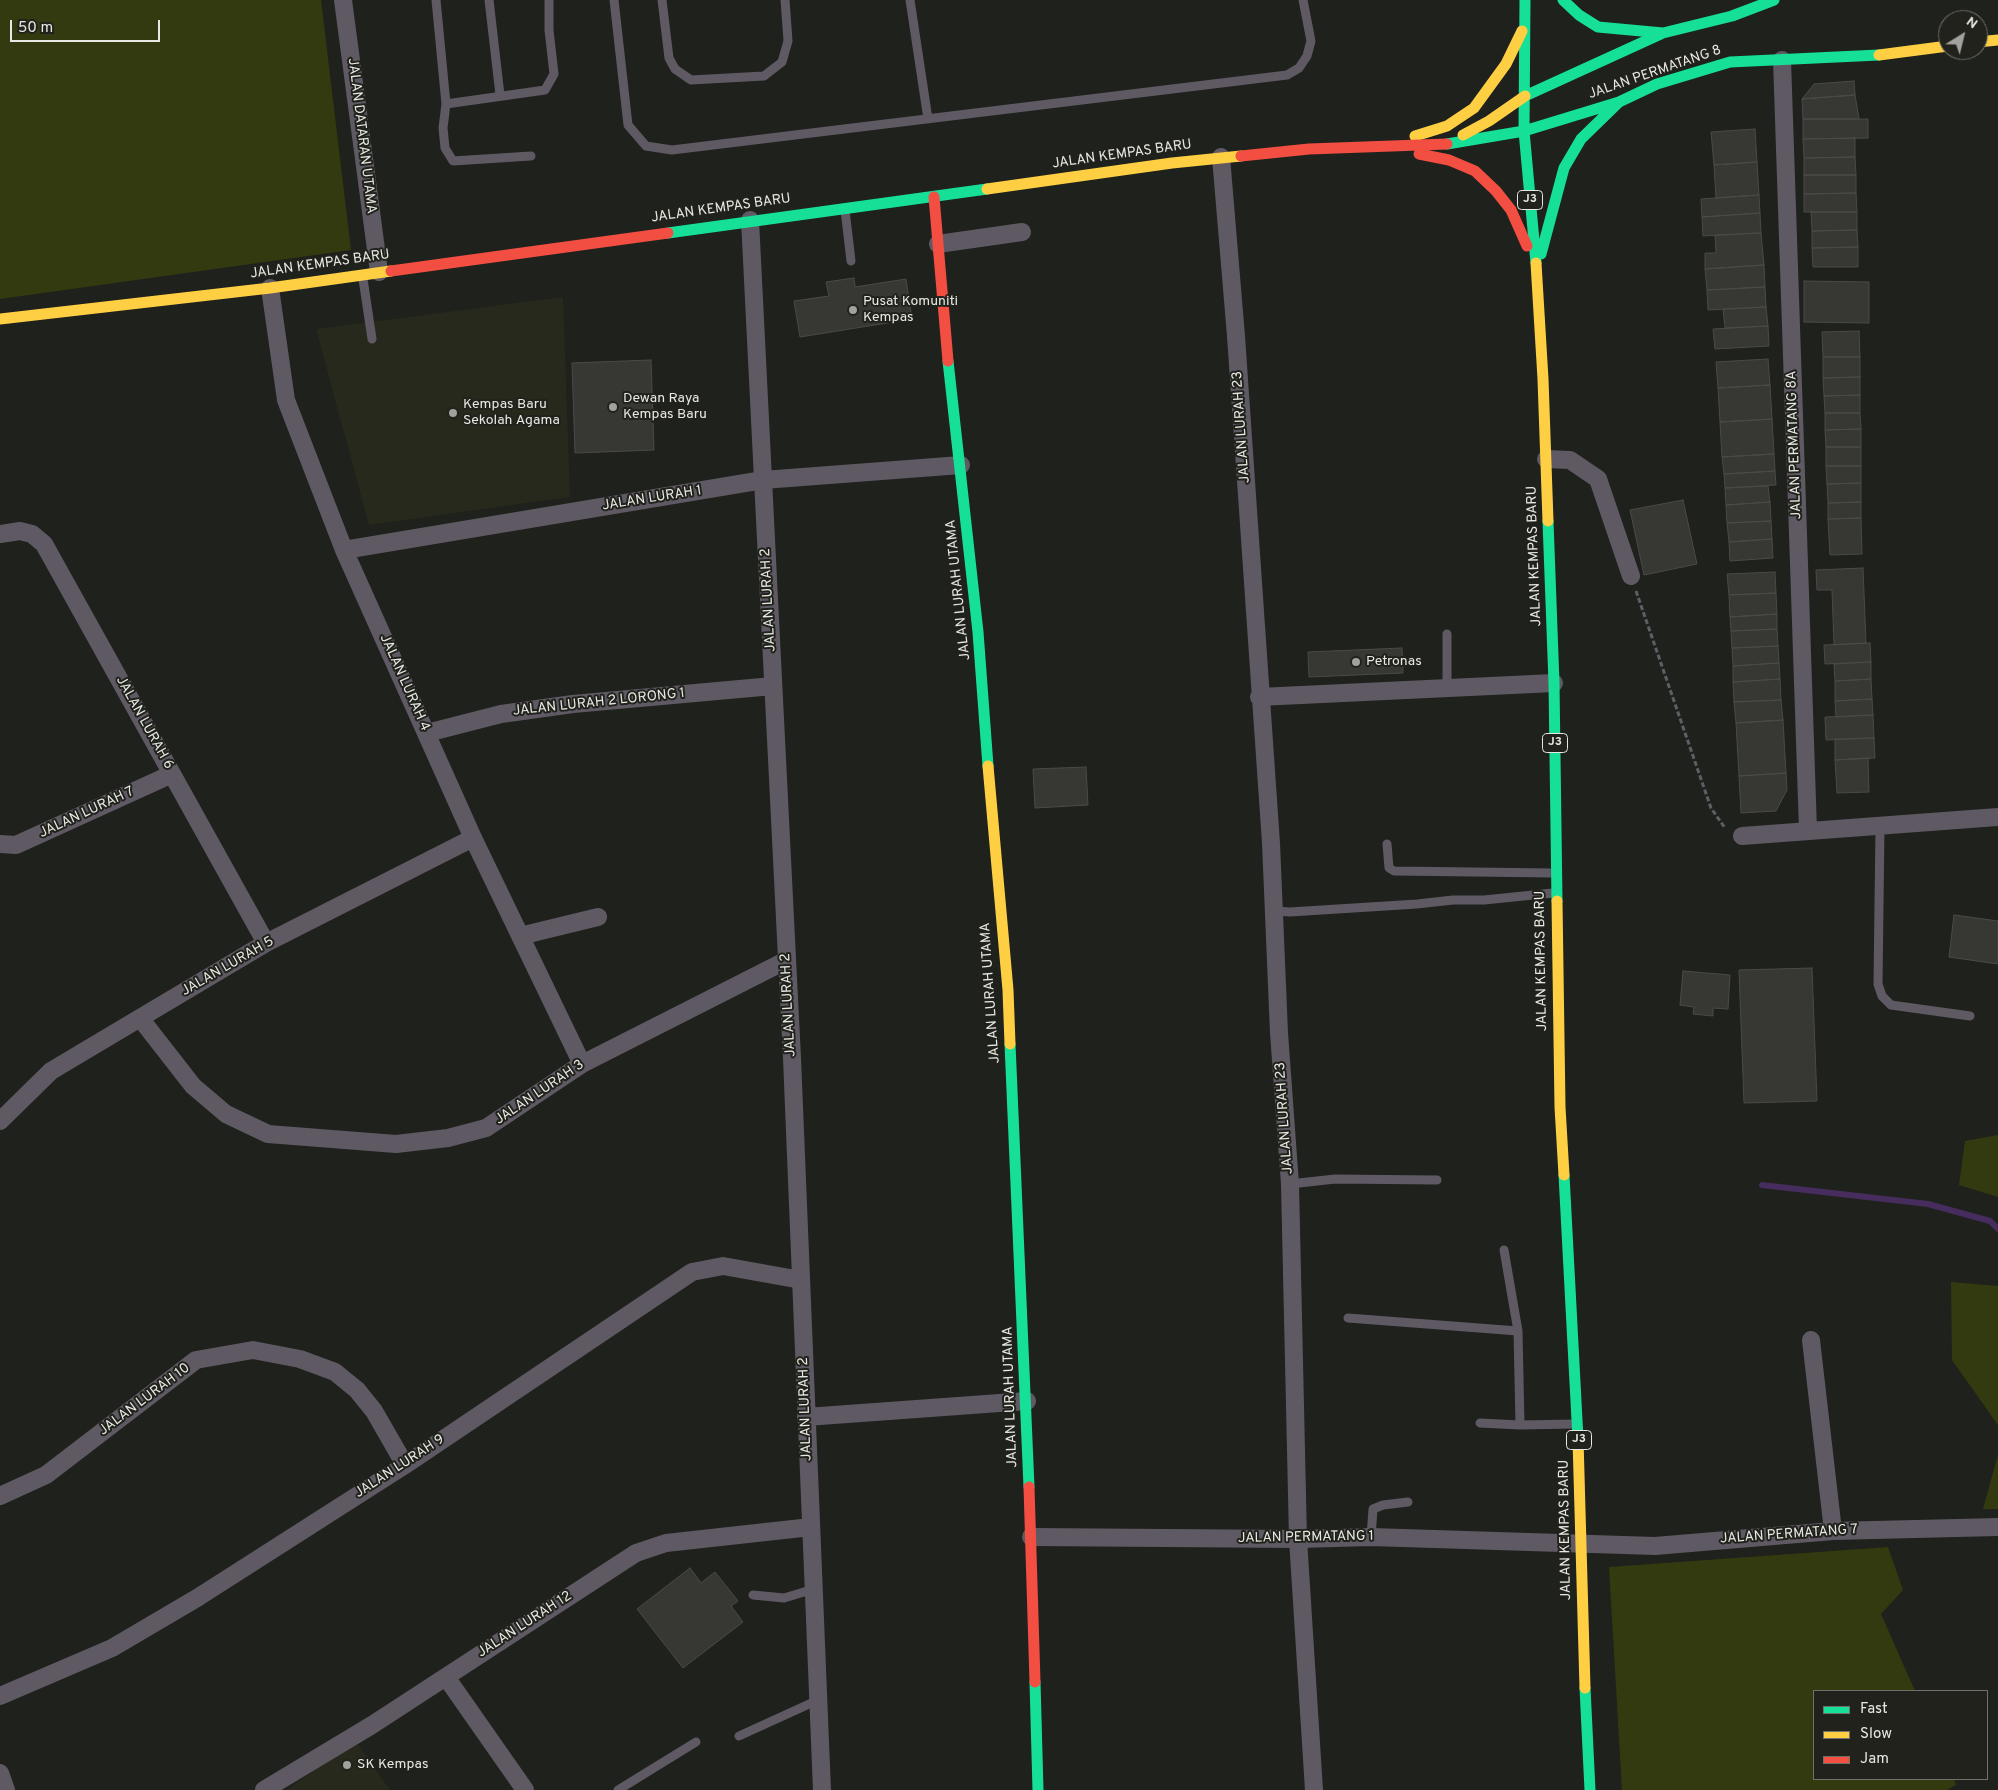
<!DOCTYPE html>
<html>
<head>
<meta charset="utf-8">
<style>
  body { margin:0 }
  #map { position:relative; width:1998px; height:1790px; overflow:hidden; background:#1f211c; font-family:Overpass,sans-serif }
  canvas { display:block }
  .legend { position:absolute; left:1813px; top:1690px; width:175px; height:90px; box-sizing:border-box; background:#20221b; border:1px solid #70716b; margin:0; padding:6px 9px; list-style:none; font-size:15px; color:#e7e8e3 }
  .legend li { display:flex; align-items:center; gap:10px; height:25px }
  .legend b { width:25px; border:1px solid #70716b }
  .north { position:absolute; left:1938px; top:10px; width:50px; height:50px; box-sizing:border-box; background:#20221b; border:1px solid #70716b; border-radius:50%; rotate:36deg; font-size:14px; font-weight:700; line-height:20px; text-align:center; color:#e7e8e3 }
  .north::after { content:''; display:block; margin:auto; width:18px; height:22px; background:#a1a29d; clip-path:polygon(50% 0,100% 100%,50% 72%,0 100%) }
  .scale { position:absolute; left:10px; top:20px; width:150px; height:22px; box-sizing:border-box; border:2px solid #e7e8e3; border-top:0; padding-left:6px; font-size:15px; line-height:18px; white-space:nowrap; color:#e7e8e3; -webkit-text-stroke:4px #20221b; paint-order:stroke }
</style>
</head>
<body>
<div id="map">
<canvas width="1998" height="1790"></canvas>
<ul class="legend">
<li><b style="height:6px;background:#16e098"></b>Fast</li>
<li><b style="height:6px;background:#ffcf43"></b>Slow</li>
<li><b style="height:6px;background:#f24e42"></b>Jam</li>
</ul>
<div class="north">N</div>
<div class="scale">50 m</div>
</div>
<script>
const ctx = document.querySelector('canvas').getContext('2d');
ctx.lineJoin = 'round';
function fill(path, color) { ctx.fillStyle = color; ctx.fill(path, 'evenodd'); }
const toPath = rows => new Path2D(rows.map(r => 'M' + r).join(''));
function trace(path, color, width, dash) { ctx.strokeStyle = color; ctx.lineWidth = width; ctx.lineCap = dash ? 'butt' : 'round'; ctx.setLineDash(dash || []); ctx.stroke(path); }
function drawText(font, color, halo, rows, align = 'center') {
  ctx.font = font + ' Overpass,sans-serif'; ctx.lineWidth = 4; ctx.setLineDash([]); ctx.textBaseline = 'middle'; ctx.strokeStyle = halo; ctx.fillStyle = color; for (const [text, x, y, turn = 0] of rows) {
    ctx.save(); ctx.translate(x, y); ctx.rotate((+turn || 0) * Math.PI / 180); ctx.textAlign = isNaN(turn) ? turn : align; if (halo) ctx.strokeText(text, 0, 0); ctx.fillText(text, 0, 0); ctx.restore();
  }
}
fill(toPath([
  [563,297,570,497,369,525,316,329],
  [355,1740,390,1790,287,1790]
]), '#27291d');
fill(toPath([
  [0,0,321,0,351,250,0,299],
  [1998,1135,1998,1197,1959,1185,1965,1141],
  [1951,1282,1998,1286,1998,1425,1952,1360],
  [1998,1455,1998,1509,1983,1509],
  [1888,1547,1903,1590,1881,1614,1915,1691,1814,1691,1814,1779,1954,1779,1956,1785,1947,1790,1622,1790,1609,1567]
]), '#343a10');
trace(toPath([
  [1762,1185,1928,1204,1990,1221,1998,1229]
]), '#472d5e', 6);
const building = toPath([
  [1854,81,1855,95,1802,99,1814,84,1854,81],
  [1855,95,1859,119,1803,119,1802,99,1855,95],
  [1803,119,1868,119,1868,138,1803,139,1803,119],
  [1755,129,1757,162,1714,165,1711,132,1755,129],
  [1855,138,1855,157,1804,158,1803,139,1855,138],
  [1855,157,1856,175,1804,175,1804,158,1855,157],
  [1757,162,1759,195,1716,198,1714,165,1757,162],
  [1804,175,1856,175,1856,193,1804,194,1804,175],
  [1856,193,1857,212,1804,212,1804,194,1856,193],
  [1759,195,1760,213,1702,217,1701,199,1759,195],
  [1811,212,1857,212,1857,230,1812,231,1811,212],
  [1760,213,1761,233,1703,236,1702,217,1760,213],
  [1857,230,1858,247,1812,248,1812,231,1857,230],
  [1761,233,1764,265,1705,269,1705,253,1716,253,1715,235,1761,233],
  [1858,247,1858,267,1813,267,1812,248,1858,247],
  [1764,265,1765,287,1707,290,1705,269,1764,265],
  [854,278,855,287,906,279,912,319,800,337,794,301,829,296,826,282,854,278],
  [1804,281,1869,282,1869,323,1804,322,1804,281],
  [1765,287,1766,307,1708,310,1707,290,1765,287],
  [1766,307,1768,326,1725,328,1723,309,1766,307],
  [1768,326,1769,346,1715,349,1713,329,1768,326],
  [1859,331,1860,357,1823,357,1822,332,1859,331],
  [1823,357,1860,357,1860,377,1823,378,1823,357],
  [1768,359,1770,385,1718,388,1716,362,1768,359],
  [651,360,654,450,575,453,572,363,651,360],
  [1860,377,1860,395,1824,396,1823,378,1860,377],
  [1770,385,1772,419,1720,422,1718,388,1770,385],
  [1860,395,1860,413,1825,413,1824,396,1860,395],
  [1825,413,1860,413,1861,429,1825,430,1825,413],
  [1772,419,1774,454,1722,457,1720,422,1772,419],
  [1861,429,1861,447,1826,447,1825,430,1861,429],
  [1826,447,1861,447,1861,466,1826,466,1826,447],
  [1774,454,1775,471,1724,474,1722,457,1774,454],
  [1826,466,1861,466,1861,483,1827,484,1826,466],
  [1775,471,1776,485,1725,488,1724,474,1775,471],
  [1861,483,1861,502,1828,503,1827,484,1861,483],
  [1768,486,1770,502,1726,505,1725,488,1768,486],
  [1683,500,1697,564,1644,575,1630,510,1683,500],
  [1770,502,1771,521,1727,523,1726,505,1770,502],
  [1861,502,1861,518,1828,519,1828,503,1861,502],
  [1861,518,1862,554,1830,555,1828,519,1861,518],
  [1771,521,1772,539,1729,542,1727,523,1771,521],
  [1772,539,1773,558,1730,561,1729,542,1772,539],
  [1863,568,1866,643,1834,645,1832,590,1817,590,1816,570,1863,568],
  [1775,572,1776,593,1729,595,1727,574,1775,572],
  [1776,593,1777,614,1730,617,1729,595,1776,593],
  [1777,614,1777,629,1731,631,1730,617,1777,614],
  [1777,629,1778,646,1732,648,1731,631,1777,629],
  [1870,643,1871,662,1825,664,1824,645,1870,643],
  [1778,646,1779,663,1733,666,1732,648,1778,646],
  [1402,648,1403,673,1309,677,1308,652,1402,648],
  [1871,662,1871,679,1835,681,1834,664,1871,662],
  [1779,663,1780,679,1733,682,1733,666,1779,663],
  [1780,679,1781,700,1734,702,1733,682,1780,679],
  [1871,679,1872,699,1835,701,1835,681,1871,679],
  [1872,699,1873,715,1836,717,1835,701,1872,699],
  [1781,700,1783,720,1736,723,1734,702,1781,700],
  [1873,715,1874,738,1826,740,1825,717,1873,715],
  [1783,720,1786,773,1739,776,1736,723,1783,720],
  [1874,738,1875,758,1835,760,1835,739,1874,738],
  [1868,758,1869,792,1837,793,1835,760,1868,758],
  [1086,767,1088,805,1035,808,1033,769,1086,767],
  [1786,773,1787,790,1776,811,1741,813,1739,776,1786,773],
  [1954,915,1998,921,1998,964,1949,957,1954,915],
  [1812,968,1817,1101,1744,1103,1739,970,1812,968],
  [1683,971,1730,975,1728,1009,1713,1008,1713,1016,1693,1014,1694,1007,1680,1005,1683,971],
  [690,1568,701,1583,715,1572,738,1601,731,1606,743,1622,683,1668,637,1609,690,1568]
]);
fill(building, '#373834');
trace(building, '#4a4b48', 1);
trace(toPath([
  [1636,591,1711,808,1725,828]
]), '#615d64', 3, [5, 2.5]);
trace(toPath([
  [436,0,446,104,443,128,445,148,453,161,531,156],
  [489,0,500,95],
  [614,0,628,125,646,146,672,150,1287,75,1299,68,1307,56,1311,41,1303,0],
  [662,0,669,58,675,69,691,80,764,76,782,62,788,41,785,0],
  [910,0,928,119],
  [446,104,545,90,554,74,549,30,549,0],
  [845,210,851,261],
  [363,279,372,339],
  [1447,689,1447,634],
  [1880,827,1878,984,1882,996,1891,1005,1970,1016],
  [1387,844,1389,868,1394,871,1553,873],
  [1275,911,1290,912,1417,904,1453,900,1484,900,1553,893],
  [1290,1184,1335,1179,1437,1180],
  [1504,1250,1518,1331],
  [1348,1318,1518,1331,1520,1425,1575,1424],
  [1480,1423,1520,1425],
  [1371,1537,1373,1509,1383,1505,1408,1502],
  [753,1595,784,1598,814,1589],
  [739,1736,818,1700],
  [618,1790,696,1742]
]), '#5f5964', 9);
trace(toPath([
  [343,0,379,272],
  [1782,60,1808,830],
  [1221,157,1236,336,1271,843,1279,1033,1290,1184,1298,1539,1314,1790],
  [750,220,792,1058,822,1790],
  [938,244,1022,232],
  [270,288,286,400,344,550,473,838,582,1064],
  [1546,459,1570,460,1598,479,1631,576],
  [0,534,20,531,32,534,44,544,266,943],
  [344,550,763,480,961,465],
  [1259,697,1554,683],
  [427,733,501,714,573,704,773,686],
  [1742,836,1998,817],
  [0,844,16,845,172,774],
  [520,936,598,917],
  [140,1018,193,1086,226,1114,268,1134,396,1144,448,1138,486,1128,582,1064,787,960],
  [0,1121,51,1071,140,1018,266,943,473,838],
  [1811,1340,1833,1531],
  [806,1417,1027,1401],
  [0,1496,46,1475,196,1360,253,1350,300,1359,335,1372,357,1390,374,1411,405,1465],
  [1031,1537,1298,1539,1371,1537,1655,1546,1833,1531,1998,1527],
  [446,1677,525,1790],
  [0,1696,112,1648,197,1598,405,1465,692,1272,723,1266,801,1280],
  [0,1773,6,1790],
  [264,1790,372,1725,636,1553,666,1543,811,1527]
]), '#5f5964', 18);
trace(toPath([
  [1525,0,1524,131,1536,263],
  [1563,0,1579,15,1598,27,1663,33],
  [1525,96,1663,33,1732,16,1774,0],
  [1524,131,1619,102,1657,84,1730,62,1879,55],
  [1447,144,1524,131],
  [668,233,987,189],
  [1541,254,1564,168,1581,139,1619,102],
  [948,361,978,632,988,766],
  [1548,521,1554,683,1557,901],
  [1010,1044,1029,1487],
  [1564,1175,1578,1439],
  [1035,1682,1038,1790],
  [1585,1688,1590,1790]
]), '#16e098', 11);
trace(toPath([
  [1978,42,1998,40],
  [1879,55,1948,46],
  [1463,135,1489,121,1525,96],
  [1415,136,1447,126,1474,108,1506,64,1522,31],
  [987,189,1172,163,1241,156],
  [1536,263,1543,379,1548,521],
  [0,319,270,288,391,271],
  [988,766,1008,990,1010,1044],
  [1557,901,1560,1107,1564,1175],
  [1578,1439,1585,1688]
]), '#ffcf43', 11);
trace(toPath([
  [1419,154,1449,160,1475,171,1496,191,1511,210,1527,246],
  [1241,156,1309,149,1447,144],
  [934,197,948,361],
  [391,271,668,233],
  [1029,1487,1035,1682]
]), '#f24e42', 11);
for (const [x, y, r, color] of [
  [853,310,5,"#a1a29d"],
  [613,407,5,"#a1a29d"],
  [453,413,5,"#a1a29d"],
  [1356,662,5,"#a1a29d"],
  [347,1765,5,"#a1a29d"]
]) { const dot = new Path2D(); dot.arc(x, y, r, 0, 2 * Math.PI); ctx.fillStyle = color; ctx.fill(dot); trace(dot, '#20221b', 2); }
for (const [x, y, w] of [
  [1530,200,25],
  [1555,743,25],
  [1579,1440,25]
]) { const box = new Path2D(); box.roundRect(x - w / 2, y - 9.5, w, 19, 4); ctx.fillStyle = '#20221b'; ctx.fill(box); trace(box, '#e7e8e3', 1); }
drawText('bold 12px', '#e7e8e3', null, [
  ["J3",1530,200],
  ["J3",1555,743],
  ["J3",1579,1440]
]);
drawText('14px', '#e7e8e3', '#20221b', [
  ["JALAN PERMATANG 8",1655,73,-19],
  ["JALAN DATARAN UTAMA",361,136,83],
  ["JALAN KEMPAS BARU",1122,155,-8],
  ["JALAN KEMPAS BARU",721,209,-8],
  ["JALAN KEMPAS BARU",320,265,-8],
  ["JALAN LURAH 23",1242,427,-94],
  ["JALAN PERMATANG 8A",1795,445,-92],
  ["JALAN LURAH 1",652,499,-9],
  ["JALAN KEMPAS BARU",1535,556,-92],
  ["JALAN LURAH UTAMA",959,590,-96],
  ["JALAN LURAH 2",769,600,-93],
  ["JALAN LURAH 4",404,683,66],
  ["JALAN LURAH 2 LORONG 1",599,703,-6],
  ["JALAN LURAH 6",144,723,61],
  ["JALAN LURAH 7",87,813,-25],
  ["JALAN KEMPAS BARU",1542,961,-91],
  ["JALAN LURAH 5",228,967,-30],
  ["JALAN LURAH UTAMA",991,993,-94],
  ["JALAN LURAH 2",789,1005,-93],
  ["JALAN LURAH 3",540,1093,-34],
  ["JALAN LURAH 23",1285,1118,-94],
  ["JALAN LURAH UTAMA",1011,1397,-92],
  ["JALAN LURAH 10",145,1400,-37],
  ["JALAN LURAH 2",806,1409,-92],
  ["JALAN LURAH 9",400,1467,-33],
  ["JALAN KEMPAS BARU",1566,1530,-91],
  ["JALAN PERMATANG 7",1789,1535,-4],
  ["JALAN PERMATANG 1",1306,1538,-1],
  ["JALAN LURAH 12",525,1625,-33]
]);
drawText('14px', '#e7e8e3', '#20221b', [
  ["Pusat Komuniti",863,302],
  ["Kempas",863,318],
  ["Dewan Raya",623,399],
  ["Kempas Baru",623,415],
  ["Kempas Baru",463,405],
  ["Sekolah Agama",463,421],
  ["Petronas",1366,662],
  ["SK Kempas",357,1765]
], 'left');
</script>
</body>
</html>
